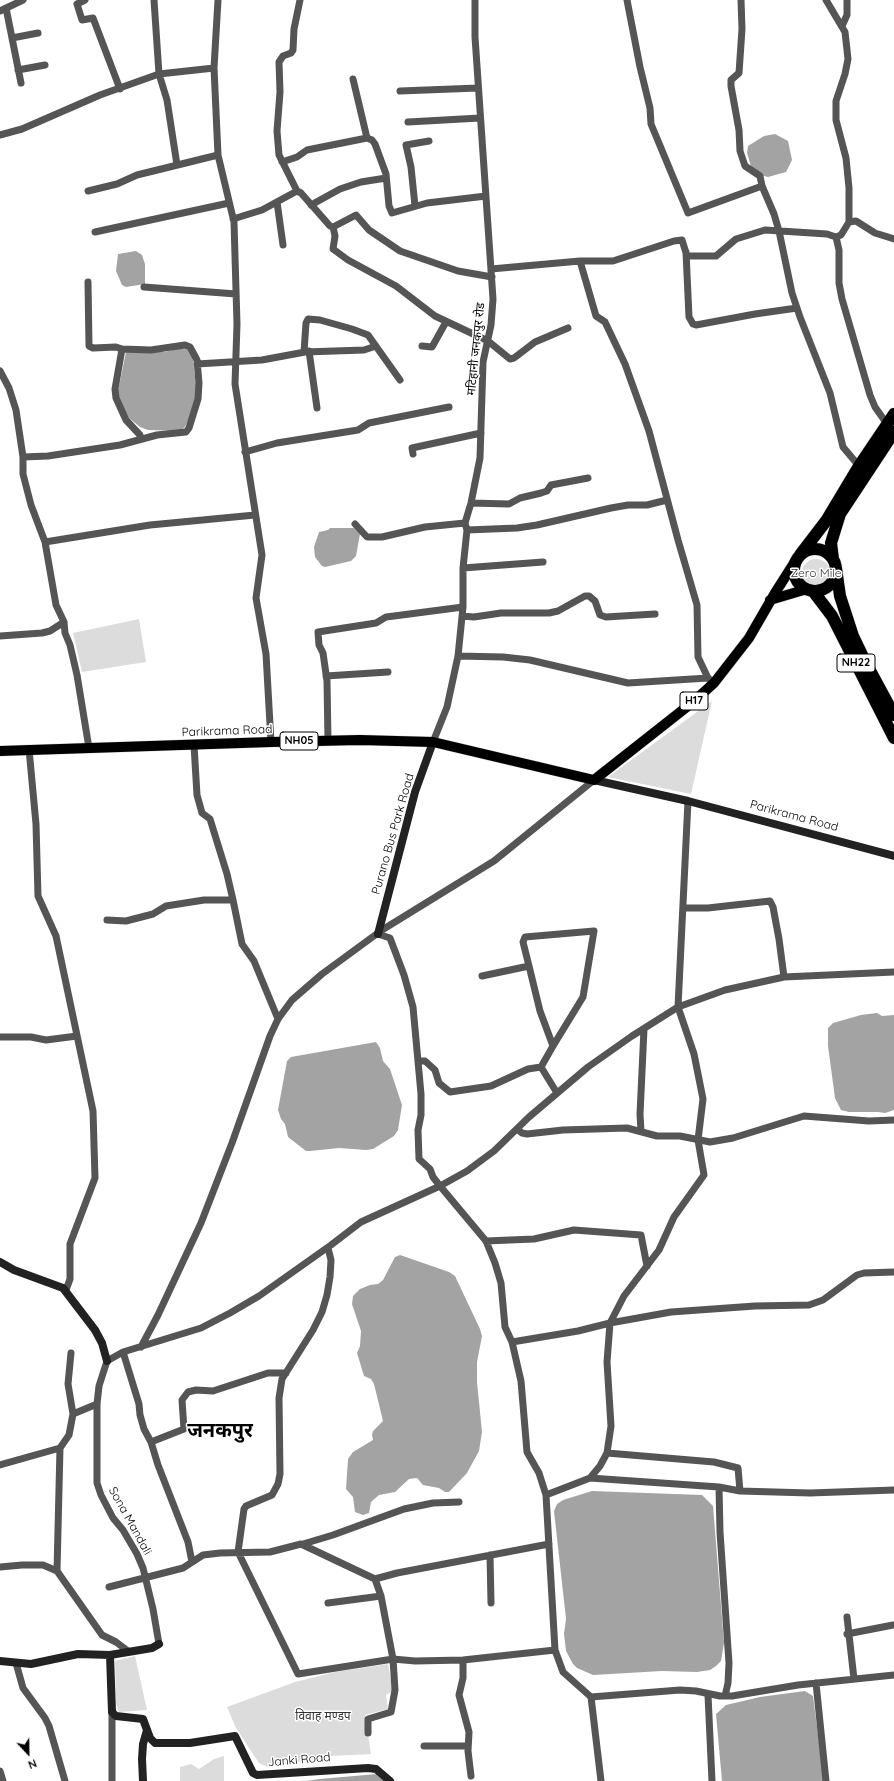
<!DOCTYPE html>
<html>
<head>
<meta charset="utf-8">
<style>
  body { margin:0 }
  #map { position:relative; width:894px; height:1781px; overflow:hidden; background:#fff; font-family:Quicksand,sans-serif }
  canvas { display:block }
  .north { position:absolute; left:8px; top:1733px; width:40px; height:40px; -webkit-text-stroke:3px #fff; paint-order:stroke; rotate:158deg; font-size:11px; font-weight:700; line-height:16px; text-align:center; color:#000 }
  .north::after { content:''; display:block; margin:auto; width:14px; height:18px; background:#000; clip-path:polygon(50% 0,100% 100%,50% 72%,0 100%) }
</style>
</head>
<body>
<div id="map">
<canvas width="894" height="1781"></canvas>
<div class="north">N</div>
</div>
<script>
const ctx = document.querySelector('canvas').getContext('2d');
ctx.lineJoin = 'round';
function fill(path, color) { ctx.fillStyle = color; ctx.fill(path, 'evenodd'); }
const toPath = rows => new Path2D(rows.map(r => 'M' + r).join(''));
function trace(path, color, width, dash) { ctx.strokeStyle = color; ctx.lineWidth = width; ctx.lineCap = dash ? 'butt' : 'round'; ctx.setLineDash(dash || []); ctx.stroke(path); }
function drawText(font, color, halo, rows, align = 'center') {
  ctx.font = font + ' Quicksand,"Noto Sans Devanagari",sans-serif'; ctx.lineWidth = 3; ctx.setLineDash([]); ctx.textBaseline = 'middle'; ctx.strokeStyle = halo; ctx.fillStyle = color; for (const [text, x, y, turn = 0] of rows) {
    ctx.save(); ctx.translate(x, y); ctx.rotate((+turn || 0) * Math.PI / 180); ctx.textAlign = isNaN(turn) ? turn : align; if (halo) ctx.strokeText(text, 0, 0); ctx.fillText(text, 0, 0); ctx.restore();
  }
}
fill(toPath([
  '802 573a14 14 0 1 1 28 0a14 14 0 1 1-28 0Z',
  [139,619,146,662,82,672,73,633],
  [712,701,691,794,608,777],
  [135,1656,147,1710,119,1712,116,1704,115,1661],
  [388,1664,393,1691,386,1695,388,1709,365,1715,371,1754,331,1756,268,1767,259,1763,236,1728,227,1707,295,1682,335,1672],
  [224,1756,224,1781,180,1781,180,1767,191,1764,199,1769,214,1759]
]), '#dcdcdc');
fill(toPath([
  [775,134,788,141,792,160,786,172,768,177,760,175,751,166,747,153,748,146,764,136],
  [136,251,142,255,145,264,145,284,126,287,122,285,116,271,118,254],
  [181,348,189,350,193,360,196,385,196,401,190,419,184,428,179,431,148,430,140,427,129,418,117,396,126,352,165,352],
  [330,528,354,528,360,534,356,556,351,561,325,567,322,566,315,557,314,547,319,532,328,530],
  [877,1013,882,1016,894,1015,894,1110,885,1113,878,1112,849,1112,841,1110,835,1098,828,1046,828,1028,833,1023,861,1015],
  [376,1042,380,1048,383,1061,390,1069,402,1105,398,1130,394,1136,373,1149,366,1150,339,1148,310,1151,306,1151,288,1137,285,1124,281,1119,278,1110,287,1061,291,1057],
  [400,1255,449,1272,455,1276,480,1329,482,1336,477,1362,477,1382,482,1432,479,1451,467,1473,449,1492,445,1492,439,1488,423,1485,417,1478,409,1479,395,1492,379,1495,371,1502,369,1513,363,1515,355,1512,353,1497,346,1489,348,1459,353,1452,373,1440,372,1435,373,1431,383,1421,374,1384,371,1379,364,1376,357,1353,360,1346,361,1331,352,1304,353,1296,360,1289,370,1285,378,1284,383,1280,395,1257],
  [592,1491,702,1495,713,1506,724,1643,721,1661,716,1666,710,1670,697,1672,662,1671,593,1675,577,1668,573,1664,566,1651,564,1634,566,1619,554,1511,557,1504,563,1500],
  [805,1691,813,1696,824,1781,722,1781,716,1714,726,1705,760,1697],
  [377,1774,385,1781,306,1781,320,1779]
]), '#a3a3a3');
const primary = toPath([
  [770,600,807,589],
  [0,751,271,742,360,740,433,742,594,780,693,702,714,683,749,638,775,593,796,560]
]);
const highway = toPath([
  '794 570a21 21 0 1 1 42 0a21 21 0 1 1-42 0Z',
  [800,555,826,521,859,466,894,414],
  [833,559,831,543,840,514,894,432],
  [836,568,840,596,853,636,866,663,894,715],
  [813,591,832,616,894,738]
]);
trace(primary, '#dbdbdb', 11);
trace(highway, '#dbdbdb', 13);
trace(toPath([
  [85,0,77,4,82,20,93,18,120,89],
  [154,0,159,74,167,100,177,165],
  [218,0,214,68,218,155,234,222,237,324,235,384,262,555,256,598,266,654,271,742],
  [627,0,640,67,650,108,651,124,688,213,762,186,774,214,779,231,792,293,800,317,830,393,843,447,859,466],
  [741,0,742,29,739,73,731,80,731,86,739,130,740,151,745,166,760,176,762,186],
  [826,0,845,32,848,59,845,74,836,101,836,120,846,158,849,188,849,222],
  [6,8,21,83],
  [0,11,23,0],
  [842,26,847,15,847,0],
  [12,38,38,33],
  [18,70,45,65],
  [353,79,367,138],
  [400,91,478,88],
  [408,122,480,118],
  [0,135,22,129,100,95,159,74,214,68],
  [282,162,297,157,307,150,367,138,372,140,375,144,386,174,389,206,392,213,427,203,486,196],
  [88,191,117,184,137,175,218,155],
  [297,191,301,193,330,226,333,227,356,215,369,230,400,251,458,271,492,277],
  [277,202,283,245],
  [311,205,340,189,361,182,386,178],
  [415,206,411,167,406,145,429,141],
  [233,219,262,210,297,191,279,155,277,131,280,92,279,62,283,56,291,53,293,50,294,29,300,0],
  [333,227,335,236,333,249,348,260,396,286,435,316,488,341,510,359,514,358,535,342,568,328],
  [95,232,229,203],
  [836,237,839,250,839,283,842,299,870,395,875,407,887,424],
  [686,252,689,317,693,324,696,325,755,314,797,308],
  [580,261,596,316,605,322,625,364,649,431,678,540,697,605,698,657,708,678,714,683],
  [491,269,580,261,613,261,674,241,682,240,687,256,716,256,736,239,765,230,827,234,836,237,841,235,849,222,856,221,875,233,894,239],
  [88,282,89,346,93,348,116,347,122,349],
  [144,287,236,294],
  [422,346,432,347,446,322],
  [309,351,317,408],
  [304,352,306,323,308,319,320,320,352,329,368,335,400,380],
  [197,364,262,360,305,352,364,350,376,346],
  [0,371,9,388,16,410,23,457,23,474,31,505,45,542,56,605,64,622,65,633,70,645,77,675,89,748],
  [245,452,277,443,358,430,369,423,449,407],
  [413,454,412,448,481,433],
  [23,457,48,456,120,445,157,435,186,432,189,428,198,399,199,383,197,360,190,347,185,345,151,350,122,349,115,389,116,398,126,420,140,435,141,439],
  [471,503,509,504,520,498,541,493,547,491,551,485,588,478],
  [355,524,367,537,382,537,425,527,465,523],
  [467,530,517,528,537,525,611,508,628,505,647,505,667,500],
  [45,542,150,525,255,515],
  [463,568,543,562],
  [462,616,474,617,501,613,549,613,558,611,585,596,589,596,595,601,600,615,606,617,655,614],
  [0,636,42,633,50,631,64,622],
  [458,656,503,657,530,660,628,683,708,678],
  [326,676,388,672],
  [328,741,327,681,323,653,319,645,318,632,376,623,386,617,394,616,463,607],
  [433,742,447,707,458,656,463,607,463,568,467,530,465,523,471,503,480,458,483,362,491,325,493,299,475,37,475,0],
  [29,749,36,824,38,896,56,936,93,1111,95,1178,70,1244,70,1279,66,1290],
  [233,900,242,944,254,961,278,1019],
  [683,908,708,908,770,901,773,907,779,939,784,977],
  [107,920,126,921,153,914,166,906,204,900,233,900,227,874,210,819,202,813,197,795,194,745],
  [378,934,390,938,404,975,413,1007,421,1094,421,1115,418,1130,419,1159,430,1169,433,1177,440,1186,486,1241,495,1263,501,1283,505,1327,512,1342,521,1381,527,1452,539,1473,546,1495,555,1650,563,1672,591,1697,680,1690,696,1691,720,1696,732,1696,798,1685,894,1675],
  [529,966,523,942,525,937,594,931,583,997,553,1046],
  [482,976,529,966,540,1011,553,1046,541,1067,557,1093],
  [0,1037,31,1037,46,1040,77,1036],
  [418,1061,425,1061,435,1070,439,1083,450,1092,491,1086,528,1069,541,1067],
  [517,1129,522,1133,527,1134,563,1130,627,1128,657,1136,680,1136,710,1142,733,1138,804,1116,869,1121,894,1120],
  [641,1131,640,1114,644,1029],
  [486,1241,534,1239,574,1230,641,1235,647,1266],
  [328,1248,331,1260,330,1277,327,1295,322,1312,313,1330,282,1379,279,1398,280,1474,278,1484,272,1495,246,1506,244,1509,238,1552,298,1674,393,1659,415,1661,463,1660,555,1650],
  [512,1342,578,1331,610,1323,671,1312,755,1306,809,1305,823,1300,857,1275,864,1273,894,1272],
  [141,1347,158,1315,201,1223,232,1143,270,1036,278,1019,292,1000,322,974,382,930,494,861,594,780],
  [123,1352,139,1404,140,1415,144,1429,151,1442,158,1465,188,1542,192,1562],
  [73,1414,97,1404],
  [151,1442,184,1429,182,1400,188,1392,196,1390,213,1391,268,1373,286,1373],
  [607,1453,714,1462,738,1468,740,1491],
  [0,1465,60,1448],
  [590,1478,600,1466,607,1453,611,1426,607,1362,610,1323,624,1296,659,1250,674,1217,704,1175,698,1140,703,1099,694,1054,678,1007,688,801],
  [719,1487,720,1532,729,1663,728,1683,725,1696],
  [546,1495,590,1478,719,1487,740,1491,810,1493,894,1490],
  [303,1544,333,1535,404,1509,433,1503,459,1502],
  [490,1555,491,1603],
  [0,1567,22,1565,43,1565,57,1571,102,1635,116,1642,128,1651],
  [57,1571,60,1448,69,1435,73,1414,68,1384,71,1353],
  [109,1587,183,1568,203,1555,220,1553,270,1552,301,1544,375,1579,397,1573,549,1544],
  [328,1603,381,1596],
  [847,1617,854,1679],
  [847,1634,893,1625],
  [159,1644,153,1609,143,1568,137,1554,123,1530,113,1518,101,1495,97,1483,97,1404,99,1386,107,1361,123,1352,201,1328,230,1313,259,1296,331,1245,361,1222,440,1186,467,1171,494,1151,529,1117,588,1067,632,1036,678,1007,725,990,784,977,894,972],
  [463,1660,463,1678,459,1695,469,1732,468,1751,471,1776],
  [16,1663,23,1688,45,1718,49,1726,65,1781],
  [816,1683,826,1781],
  [708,1695,712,1781],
  [591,1697,601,1781],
  [112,1712,112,1781],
  [368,1733,368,1719,391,1712,395,1690,393,1659,381,1596,375,1579],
  [424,1746,468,1746],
  [0,1771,3,1781]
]), '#555', 7);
trace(toPath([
  [594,780,688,801,894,856],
  [378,934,415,792,433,742],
  [0,1262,14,1270,63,1288,95,1330,102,1343,107,1361],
  [110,1655,112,1712,116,1716,143,1719,150,1738,155,1743,190,1743,235,1736,253,1773,257,1775,368,1768,376,1769,390,1781],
  [0,1661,31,1664,78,1654,110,1655,152,1648,159,1644],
  [143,1781,142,1759,143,1744,147,1730]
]), '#222', 8);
trace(primary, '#000', 10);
trace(highway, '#000', 12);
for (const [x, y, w] of [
  [856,663,38],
  [694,701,28],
  [299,741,38]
]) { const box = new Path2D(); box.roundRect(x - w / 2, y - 9, w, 18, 3); ctx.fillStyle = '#fff'; ctx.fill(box); trace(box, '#000', 1); }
drawText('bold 11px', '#000', null, [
  ["NH22",856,663],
  ["H17",694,701],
  ["NH05",299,741]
]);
drawText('12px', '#000', '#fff', [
  ["मटिहानी जनकपुर रोड",476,349,-84],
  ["Parikrama Road",227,731,-2],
  ["Parikrama Road",794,816,15],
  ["Purano Bus Park Road",393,834,-74],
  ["Sona Mandali",130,1521,61],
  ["Janki Road",299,1760,-5]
]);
drawText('12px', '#333', '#fff', [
  ["Zero Mile",816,573],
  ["विवाह मण्डप",323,1716]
]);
drawText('bold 20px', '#000', '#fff', [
  ["जनकपुर",220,1431]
]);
</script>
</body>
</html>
